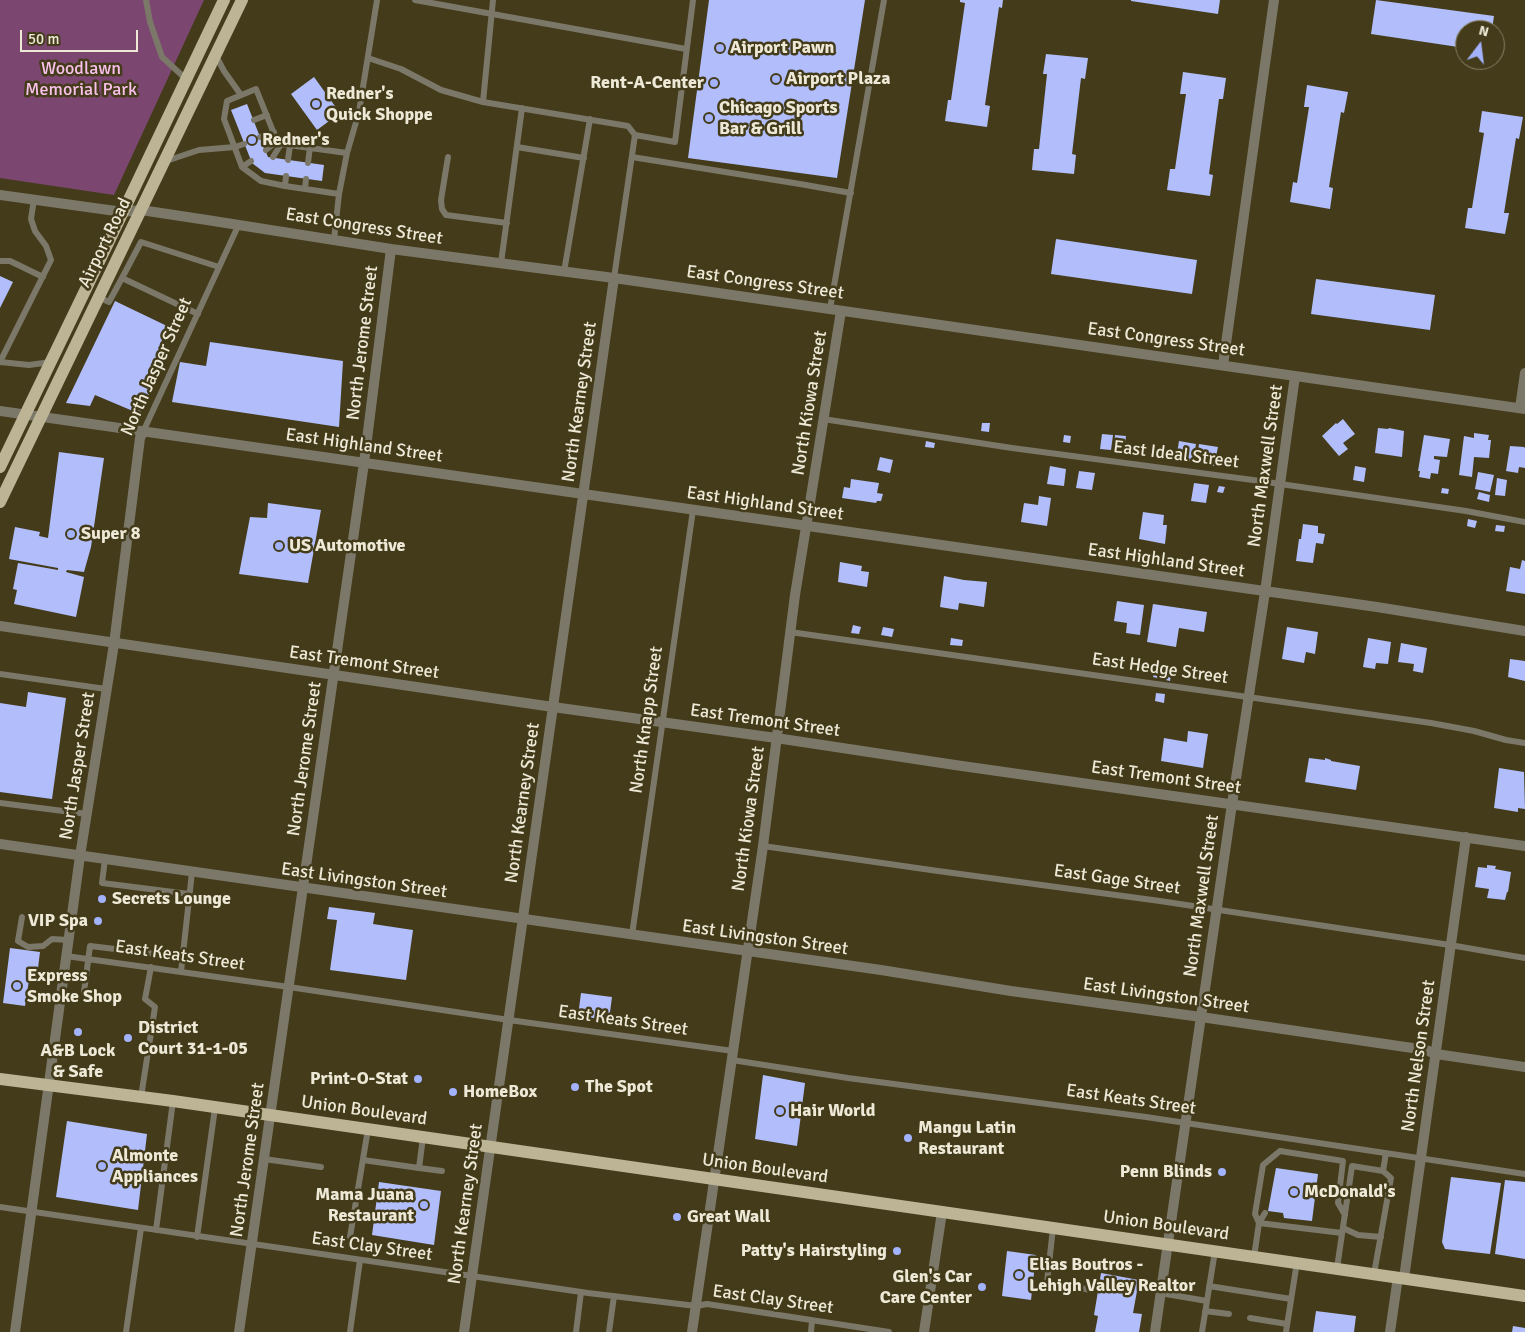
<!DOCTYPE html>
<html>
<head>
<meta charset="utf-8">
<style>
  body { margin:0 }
  #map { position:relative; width:1525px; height:1332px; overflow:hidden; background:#433b1a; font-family:Signika,sans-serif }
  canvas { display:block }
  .north { position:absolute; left:1455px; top:20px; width:50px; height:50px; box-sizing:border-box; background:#433b1a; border:1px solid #878166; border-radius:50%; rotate:15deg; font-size:14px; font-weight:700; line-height:20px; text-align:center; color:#eee9d7 }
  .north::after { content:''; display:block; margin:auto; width:18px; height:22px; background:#a3b2fd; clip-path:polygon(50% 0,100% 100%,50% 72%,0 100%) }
  .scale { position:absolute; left:20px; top:30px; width:118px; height:22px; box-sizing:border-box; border:2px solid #eee9d7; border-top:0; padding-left:6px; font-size:15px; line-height:18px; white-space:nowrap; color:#eee9d7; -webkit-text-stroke:4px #433b1a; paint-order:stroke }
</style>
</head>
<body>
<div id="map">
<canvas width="1525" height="1332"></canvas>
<div class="north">N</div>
<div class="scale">50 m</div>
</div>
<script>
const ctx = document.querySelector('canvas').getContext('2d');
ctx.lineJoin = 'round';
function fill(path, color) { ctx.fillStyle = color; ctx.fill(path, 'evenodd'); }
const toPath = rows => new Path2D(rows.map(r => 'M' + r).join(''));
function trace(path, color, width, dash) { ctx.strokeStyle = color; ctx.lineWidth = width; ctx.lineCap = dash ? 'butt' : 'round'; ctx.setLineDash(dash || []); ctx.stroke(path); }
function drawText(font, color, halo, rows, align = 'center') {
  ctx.font = font + ' Signika,sans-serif'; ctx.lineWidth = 5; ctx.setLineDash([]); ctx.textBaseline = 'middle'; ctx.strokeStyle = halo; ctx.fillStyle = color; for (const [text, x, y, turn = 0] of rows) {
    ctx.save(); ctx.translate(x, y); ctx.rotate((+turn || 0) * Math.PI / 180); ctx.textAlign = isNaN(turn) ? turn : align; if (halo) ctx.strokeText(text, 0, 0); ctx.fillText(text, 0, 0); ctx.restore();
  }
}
fill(toPath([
  [0,0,204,0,114,195,0,178]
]), '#7b4770');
fill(toPath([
  [709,0,865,0,837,178,688,158],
  [960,0,1003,0,1002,8,999,7,985,105,990,106,987,127,945,121,948,100,951,100,965,3,960,2],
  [1131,0,1220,0,1218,14,1131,1],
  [1376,0,1494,16,1492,30,1465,30,1465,48,1371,34],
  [1046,54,1088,58,1085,79,1081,78,1072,154,1076,155,1074,174,1032,170,1034,149,1039,149,1047,74,1043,74],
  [1183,72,1226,78,1223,99,1219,99,1209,174,1213,175,1210,196,1167,190,1170,169,1175,169,1186,94,1180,94],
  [314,77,340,113,317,130,291,94],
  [1307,85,1348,92,1344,113,1341,112,1329,187,1333,188,1330,209,1290,202,1293,182,1297,183,1309,107,1304,107],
  [247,104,268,157,324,165,322,181,265,173,252,163,231,110],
  [1482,111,1523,117,1519,139,1516,138,1504,213,1509,213,1505,234,1465,228,1468,208,1472,208,1484,133,1479,132],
  [1056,239,1197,260,1192,294,1051,274],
  [0,276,13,282,0,308],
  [1316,279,1435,295,1430,330,1311,314],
  [115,301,167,326,159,349,162,351,153,372,158,375,140,414,95,395,90,406,66,403],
  [210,342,343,361,339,427,172,402,180,362,206,366],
  [1343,419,1355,434,1343,443,1348,449,1339,456,1322,436,1336,423,1337,424],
  [982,423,990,423,989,432,981,431],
  [1378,428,1388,429,1389,428,1404,431,1402,457,1375,453],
  [1474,433,1489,435,1488,440,1491,440,1489,458,1474,457,1472,477,1459,475,1464,436,1474,438],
  [1102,434,1113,435,1111,450,1100,449],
  [1064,435,1071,436,1070,443,1063,442],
  [1115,435,1126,436,1124,451,1114,450],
  [1424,435,1450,439,1447,457,1434,456,1434,459,1440,460,1438,474,1431,473,1430,479,1419,477,1420,471,1418,471],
  [926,441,935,443,934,448,925,447],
  [1179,441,1196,444,1193,462,1176,460],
  [1199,444,1218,447,1214,466,1196,463],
  [1510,446,1524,447,1525,448,1525,468,1519,467,1518,473,1506,471],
  [59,452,104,458,91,547,84,572,67,570,66,572,84,577,76,617,14,604,17,590,13,589,18,563,58,570,58,568,9,559,15,527,40,532,39,536,48,538],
  [880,457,893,460,890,473,877,470],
  [1050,466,1066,469,1064,486,1047,484],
  [1355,466,1366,468,1364,482,1353,480],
  [1079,471,1095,473,1092,490,1076,488],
  [1478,472,1494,475,1490,492,1475,489],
  [1497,478,1507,480,1505,496,1495,495],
  [851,479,879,483,877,493,883,494,881,501,877,501,876,503,842,498,844,487,850,488],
  [1194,483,1209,485,1206,503,1191,501],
  [1219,486,1225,487,1223,493,1217,492],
  [1442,488,1449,489,1448,494,1441,493],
  [1479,492,1490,495,1489,502,1477,499],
  [1039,496,1051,498,1047,526,1021,522,1024,503,1038,505],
  [268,503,321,510,308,583,239,574,250,517,267,518],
  [1143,512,1164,515,1163,525,1167,525,1165,544,1139,539],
  [1468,519,1477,521,1475,528,1467,526],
  [1303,524,1318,526,1318,533,1325,534,1323,544,1316,543,1313,563,1296,561,1299,539,1301,539],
  [1496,525,1505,526,1504,532,1495,531],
  [1522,560,1525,561,1525,594,1506,591,1510,567,1520,569],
  [840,562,862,566,861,571,869,572,867,587,838,582],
  [944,576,964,580,987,582,984,607,959,603,958,610,940,607],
  [1117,601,1144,605,1140,635,1126,633,1127,623,1114,621],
  [1153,604,1207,612,1204,632,1179,628,1176,647,1147,642],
  [853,625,861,627,859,634,851,633],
  [883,627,894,629,892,637,881,635],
  [1287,627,1318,632,1315,654,1306,652,1304,663,1282,659],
  [951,638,963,640,962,646,950,645],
  [1368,638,1391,642,1388,664,1376,663,1375,669,1363,667],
  [1401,643,1427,648,1423,673,1413,671,1414,664,1398,662],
  [1510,659,1525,661,1525,681,1508,677],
  [1155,666,1172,669,1170,681,1153,677],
  [28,692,66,698,52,799,0,792,0,703,26,707],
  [1156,693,1165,694,1164,703,1155,701],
  [1188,731,1208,734,1203,768,1161,761,1164,738,1187,742],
  [1309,758,1325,760,1325,758,1331,760,1331,761,1360,766,1356,790,1305,782],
  [1499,768,1524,772,1525,809,1518,808,1518,812,1494,808],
  [1487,865,1496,866,1495,869,1511,872,1508,892,1507,892,1505,900,1487,898,1489,889,1475,887,1478,867,1487,868],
  [329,907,375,913,373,924,413,930,406,980,330,970,337,920,327,919],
  [10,948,40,952,38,968,31,967,25,1006,3,1003],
  [581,993,612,997,609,1020,578,1016],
  [763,1075,805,1083,797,1146,755,1139],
  [67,1121,147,1134,138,1210,56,1197],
  [1276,1168,1318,1174,1312,1221,1284,1218,1283,1213,1268,1211],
  [1451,1177,1501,1183,1490,1254,1445,1249,1442,1242],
  [1505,1180,1525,1182,1525,1259,1495,1254],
  [379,1182,441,1191,434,1245,372,1235],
  [1007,1251,1036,1255,1031,1300,1002,1296],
  [1101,1273,1139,1280,1133,1313,1142,1314,1139,1332,1095,1332,1098,1316,1094,1315],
  [1316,1311,1356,1316,1354,1332,1313,1332],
  [1513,1326,1525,1328,1525,1332,1512,1332]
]), '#b1befb');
trace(toPath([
  [146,0,150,22,162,57,186,79],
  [415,0,686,49],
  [493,0,483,102,628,126,635,135],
  [216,56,224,71,241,95],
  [368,58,401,69,441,90,483,102],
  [254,120,267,115],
  [260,137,274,132],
  [517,147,584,158],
  [266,150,277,141],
  [273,157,281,144],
  [448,157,441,200,442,209,446,215,507,223],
  [632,157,800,184,851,193],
  [288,160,290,145],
  [166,161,199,150,235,147,244,144],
  [308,163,310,147],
  [242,167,251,161],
  [285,186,286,176],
  [305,189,306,179],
  [339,194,347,153,359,112,377,0],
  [334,240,339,194,285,186,261,181,242,167,224,119,227,101,256,89,277,141,281,144,347,153],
  [0,261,10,261,43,277],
  [501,263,522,108],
  [564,272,590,119],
  [122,278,141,242,219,267],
  [614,278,635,135,675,142,693,0],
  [98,297,109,302,122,278,198,314],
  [830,309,884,0],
  [0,362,51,260,46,246,35,231,31,219,34,199],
  [0,362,29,365,51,362],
  [823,419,1012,448,1253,480,1466,511,1525,522],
  [143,432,239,224],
  [790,632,1431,723,1474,731,1506,740,1525,743],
  [0,674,106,689],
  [0,803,87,814],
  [763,846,938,871,1160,901,1450,945,1525,958],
  [105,859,102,883,189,894],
  [22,917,18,941,28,947,43,946,52,939,68,940],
  [632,935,693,510],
  [66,956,289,987,509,1020,733,1051],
  [181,972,192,872],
  [84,992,90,946,182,957],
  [732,1060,848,1078,1146,1117,1525,1174],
  [141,1097,155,1007,145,999,151,967],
  [264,1159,321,1167],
  [363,1160,419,1168,423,1137],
  [419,1168,442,1171],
  [1383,1171,1386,1153],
  [0,1207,588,1293,696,1306,707,1304,889,1332],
  [1265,1213,1259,1223,1342,1233],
  [1053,1228,1047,1282,1091,1290],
  [1343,1228,1358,1235,1381,1237],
  [156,1230,173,1101],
  [197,1237,215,1108],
  [350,1237,368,1129],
  [1254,1257,1259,1223,1255,1214,1263,1165,1280,1151,1343,1161,1338,1203,1345,1215],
  [1337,1268,1352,1166,1383,1171,1391,1178,1374,1274],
  [1209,1286,1291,1299],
  [1160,1293,1207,1301],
  [1205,1311,1229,1314],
  [1250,1318,1287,1324],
  [126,1332,141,1228],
  [350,1332,360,1260],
  [576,1332,581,1292],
  [609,1332,614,1296],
  [811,1332,812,1321],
  [1202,1332,1215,1251],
  [1286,1332,1297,1262]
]), '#7c7869', 6);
trace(toPath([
  [0,195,123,212,141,210,207,220,391,249,614,278,1525,409],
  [1223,365,1274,0],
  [1520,408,1525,373],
  [0,411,1377,607,1525,631],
  [0,626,553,707,776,738,955,765,1525,846],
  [0,844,881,970,1011,991,1201,1017,1426,1050,1436,1054,1525,1067],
  [1404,1278,1466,837],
  [15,1332,80,856,114,644,140,438,143,432],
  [239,1332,364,463,391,249],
  [464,1332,614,278],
  [692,1332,763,846,795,595,841,311],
  [924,1332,942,1212],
  [1155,1332,1232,804,1265,592,1295,376],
  [1390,1332,1398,1277]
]), '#7c7869', 10);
trace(toPath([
  [0,467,123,212,224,0],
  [0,502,242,0],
  [0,1079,173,1101,1525,1296]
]), '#bcb495', 12);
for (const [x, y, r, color] of [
  [720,48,5,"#a3b2fd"],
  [776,79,5,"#a3b2fd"],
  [714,83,5,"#a3b2fd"],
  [316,104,5,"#a3b2fd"],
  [709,118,5,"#a3b2fd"],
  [252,140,5,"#a3b2fd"],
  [71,534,5,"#a3b2fd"],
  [279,546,5,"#a3b2fd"],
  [102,899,5,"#a3b2fd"],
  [98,921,5,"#a3b2fd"],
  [17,986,5,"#a3b2fd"],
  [78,1032,5,"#a3b2fd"],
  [128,1038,5,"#a3b2fd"],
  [418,1079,5,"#a3b2fd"],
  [575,1087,5,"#a3b2fd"],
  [453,1092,5,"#a3b2fd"],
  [780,1111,5,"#a3b2fd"],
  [908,1138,5,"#a3b2fd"],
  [102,1166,5,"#a3b2fd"],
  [1222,1172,5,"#a3b2fd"],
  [1294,1192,5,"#a3b2fd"],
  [424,1205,5,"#a3b2fd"],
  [677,1217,5,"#a3b2fd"],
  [897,1251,5,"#a3b2fd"],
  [1019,1275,5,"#a3b2fd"],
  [982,1287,5,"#a3b2fd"]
]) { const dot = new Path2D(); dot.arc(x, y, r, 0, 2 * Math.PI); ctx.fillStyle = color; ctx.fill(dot); trace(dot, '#433b1a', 2); }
drawText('bold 18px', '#eee9d7', '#433b1a', [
  ["Airport Pawn",730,48],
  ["Airport Plaza",786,79],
  ["Rent-A-Center",704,83,"right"],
  ["Redner's",326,94],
  ["Quick Shoppe",326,115],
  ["Chicago Sports",719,108],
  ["Bar & Grill",719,129],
  ["Redner's",262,140],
  ["Super 8",81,534],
  ["US Automotive",289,546],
  ["Secrets Lounge",112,899],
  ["VIP Spa",88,921,"right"],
  ["Express",27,976],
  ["Smoke Shop",27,997],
  ["District",138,1028],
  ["Court 31-1-05",138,1049],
  ["A&B Lock",78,1051,"center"],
  ["& Safe",78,1072,"center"],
  ["Print-O-Stat",408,1079,"right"],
  ["The Spot",585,1087],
  ["HomeBox",463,1092],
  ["Hair World",790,1111],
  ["Mangu Latin",918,1128],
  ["Restaurant",918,1149],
  ["Almonte",112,1156],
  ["Appliances",112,1177],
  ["Penn Blinds",1212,1172,"right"],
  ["McDonald's",1304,1192],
  ["Mama Juana",414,1195,"right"],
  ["Restaurant",414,1216,"right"],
  ["Great Wall",687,1217],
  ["Patty's Hairstyling",887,1251,"right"],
  ["Elias Boutros -",1029,1265],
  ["Lehigh Valley Realtor",1029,1286],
  ["Glen's Car",972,1277,"right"],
  ["Care Center",972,1298,"right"]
], 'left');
drawText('18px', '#f8c0eb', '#433b1a', [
  ["Woodlawn",81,69],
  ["Memorial Park",81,90]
]);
drawText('18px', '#eee9d7', '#433b1a', [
  ["East Congress Street",364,227,9],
  ["Airport Road",105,243,-64],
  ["East Congress Street",765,283,8],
  ["East Congress Street",1166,340,8],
  ["North Jerome Street",363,343,-83],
  ["North Jasper Street",157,367,-66],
  ["North Kearney Street",580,402,-82],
  ["North Kiowa Street",810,403,-81],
  ["East Highland Street",364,446,8],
  ["East Ideal Street",1176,455,7],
  ["North Maxwell Street",1266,466,-82],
  ["East Highland Street",765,504,8],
  ["East Highland Street",1166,561,8],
  ["East Tremont Street",364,663,8],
  ["East Hedge Street",1160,669,8],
  ["North Knapp Street",647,720,-82],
  ["East Tremont Street",765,721,8],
  ["North Jerome Street",305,759,-82],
  ["North Jasper Street",78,766,-81],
  ["East Tremont Street",1166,778,8],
  ["North Kearney Street",523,803,-82],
  ["North Kiowa Street",749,819,-82],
  ["East Gage Street",1117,880,8],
  ["East Livingston Street",364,881,8],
  ["North Maxwell Street",1202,896,-82],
  ["East Livingston Street",765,938,8],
  ["East Keats Street",180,956,8],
  ["East Livingston Street",1166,996,8],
  ["East Keats Street",623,1021,8],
  ["North Nelson Street",1419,1056,-82],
  ["East Keats Street",1131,1100,8],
  ["Union Boulevard",364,1111,8],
  ["North Jerome Street",248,1160,-82],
  ["Union Boulevard",765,1169,8],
  ["North Kearney Street",466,1204,-82],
  ["Union Boulevard",1166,1226,8],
  ["East Clay Street",372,1247,8],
  ["East Clay Street",773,1300,8]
]);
</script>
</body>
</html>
